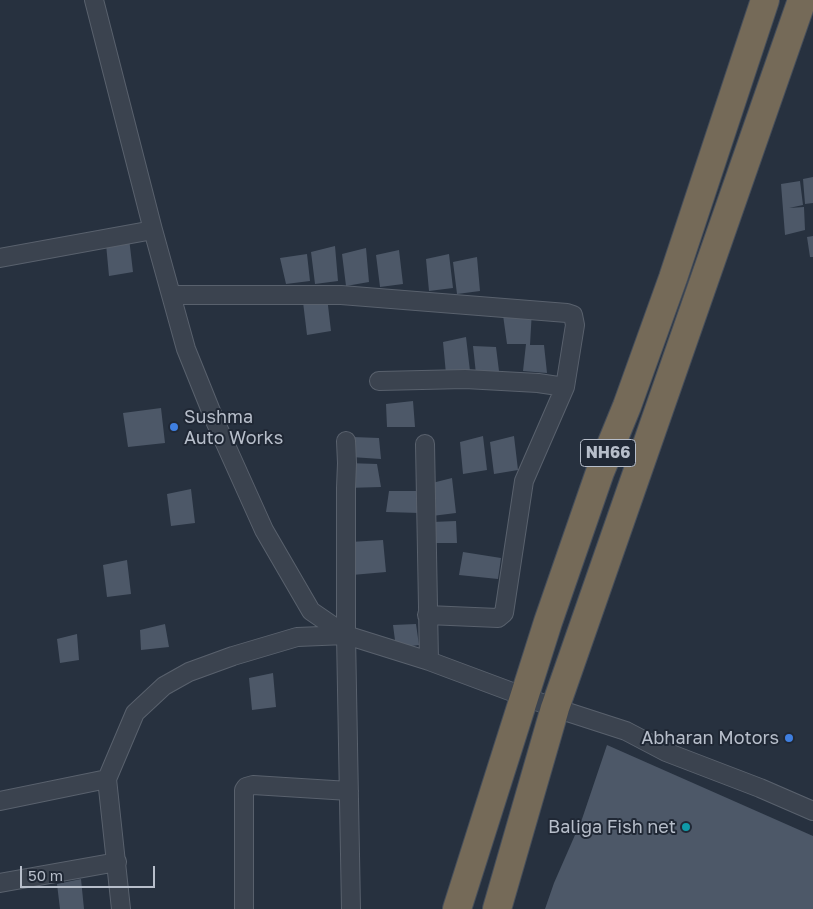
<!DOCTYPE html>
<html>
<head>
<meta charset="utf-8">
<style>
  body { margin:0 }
  #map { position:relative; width:813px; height:909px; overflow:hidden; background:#27313f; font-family:"Golos Text",sans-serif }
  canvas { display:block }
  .scale { position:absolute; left:20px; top:866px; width:135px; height:22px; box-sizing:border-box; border:2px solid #b7beca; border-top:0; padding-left:6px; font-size:15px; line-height:18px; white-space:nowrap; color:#b7beca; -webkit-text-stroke:4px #202835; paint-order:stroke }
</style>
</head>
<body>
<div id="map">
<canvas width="813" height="909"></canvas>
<div class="scale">50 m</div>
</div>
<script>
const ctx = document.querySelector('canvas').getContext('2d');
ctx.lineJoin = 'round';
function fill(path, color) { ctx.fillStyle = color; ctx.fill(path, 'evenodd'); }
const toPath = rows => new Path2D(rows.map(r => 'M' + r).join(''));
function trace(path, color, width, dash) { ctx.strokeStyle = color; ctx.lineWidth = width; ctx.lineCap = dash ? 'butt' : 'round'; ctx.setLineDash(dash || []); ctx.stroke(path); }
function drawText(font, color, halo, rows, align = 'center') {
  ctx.font = font + ' "Golos Text",sans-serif'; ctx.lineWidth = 4; ctx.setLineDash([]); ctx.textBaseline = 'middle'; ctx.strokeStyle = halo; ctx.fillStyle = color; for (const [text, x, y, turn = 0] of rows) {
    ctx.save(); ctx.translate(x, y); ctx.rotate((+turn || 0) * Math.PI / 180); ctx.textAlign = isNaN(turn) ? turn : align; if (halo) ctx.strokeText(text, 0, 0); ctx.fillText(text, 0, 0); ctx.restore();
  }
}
fill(toPath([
  [813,177,813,203,805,204,803,179],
  [800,181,803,205,789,208,804,207,805,230,785,235,781,184],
  [813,236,813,257,810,257,807,237],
  [129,238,133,272,109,276,106,244],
  [335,246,338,281,315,284,311,252],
  [366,248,369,282,346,286,342,254],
  [399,250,403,284,380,287,376,255],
  [307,254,310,281,286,284,280,258],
  [449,254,453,288,429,291,426,259],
  [477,257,480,291,457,294,453,262],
  [327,297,331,331,307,335,303,302],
  [532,310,530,345,544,345,547,373,523,371,526,344,507,344,503,315],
  [466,337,470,371,446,374,443,342],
  [473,346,496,347,499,371,476,374],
  [413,401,415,427,387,427,386,404],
  [161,408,165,443,128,447,123,413],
  [483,436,487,470,463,474,460,442],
  [514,436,518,470,494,474,490,442],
  [353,437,379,438,381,459,351,457],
  [347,463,377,464,381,487,346,488],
  [452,478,456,513,432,516,428,484],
  [191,489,195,523,171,526,167,494],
  [389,491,419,491,420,513,386,512],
  [456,521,457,543,433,543,432,522],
  [383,540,386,572,352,575,350,542],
  [463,552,501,558,498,579,459,575],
  [127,560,131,594,107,597,103,565],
  [165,624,169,647,141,650,140,630],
  [416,624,419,645,396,648,393,625],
  [77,634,79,660,60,663,57,639],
  [273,673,276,707,252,710,249,678],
  [607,745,813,836,813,909,545,909,554,883,582,819],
  [81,879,84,909,60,909,57,884]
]), '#4d5868');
const street = toPath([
  [153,230,186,349,215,421,264,530,311,611,346,635,429,661,555,708,626,731,666,752,760,788,813,811],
  [0,258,153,230,94,0],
  [172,295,341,295,567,313,573,315,575,325,565,387,524,481,504,613,498,618,427,615],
  [379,381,465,379,538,383,565,387],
  [346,441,347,463,346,488,346,635,351,909],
  [425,444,429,661],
  [107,779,135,713,164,686,189,672,233,656,297,637,346,635],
  [0,801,107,779,121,909],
  [0,883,117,862],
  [244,909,244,790,246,787,253,785,349,791]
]);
const highway = toPath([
  [457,909,548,622,600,472,627,406,673,278,765,0],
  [497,909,555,708,802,0]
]);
trace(street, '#59616d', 20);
trace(highway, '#464e5a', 30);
trace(street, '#3b434f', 18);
trace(highway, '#756a58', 28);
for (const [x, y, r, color] of [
  [174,427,5,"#3f7fe0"],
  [789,738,5,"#3f7fe0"],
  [686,827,5,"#0f9aa8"]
]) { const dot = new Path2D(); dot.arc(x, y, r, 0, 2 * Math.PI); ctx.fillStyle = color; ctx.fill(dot); trace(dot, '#202835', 2); }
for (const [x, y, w] of [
  [608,453,55]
]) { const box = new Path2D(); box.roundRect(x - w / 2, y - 13.5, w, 27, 4); ctx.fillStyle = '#202835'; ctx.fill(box); trace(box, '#b7beca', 1); }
drawText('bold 16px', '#b7beca', null, [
  ["NH66",608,453]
]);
drawText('18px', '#b7beca', '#202835', [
  ["Sushma",184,417,"left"],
  ["Auto Works",184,438,"left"],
  ["Abharan Motors",779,738],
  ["Baliga Fish net",676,827]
], 'right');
</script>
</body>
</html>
